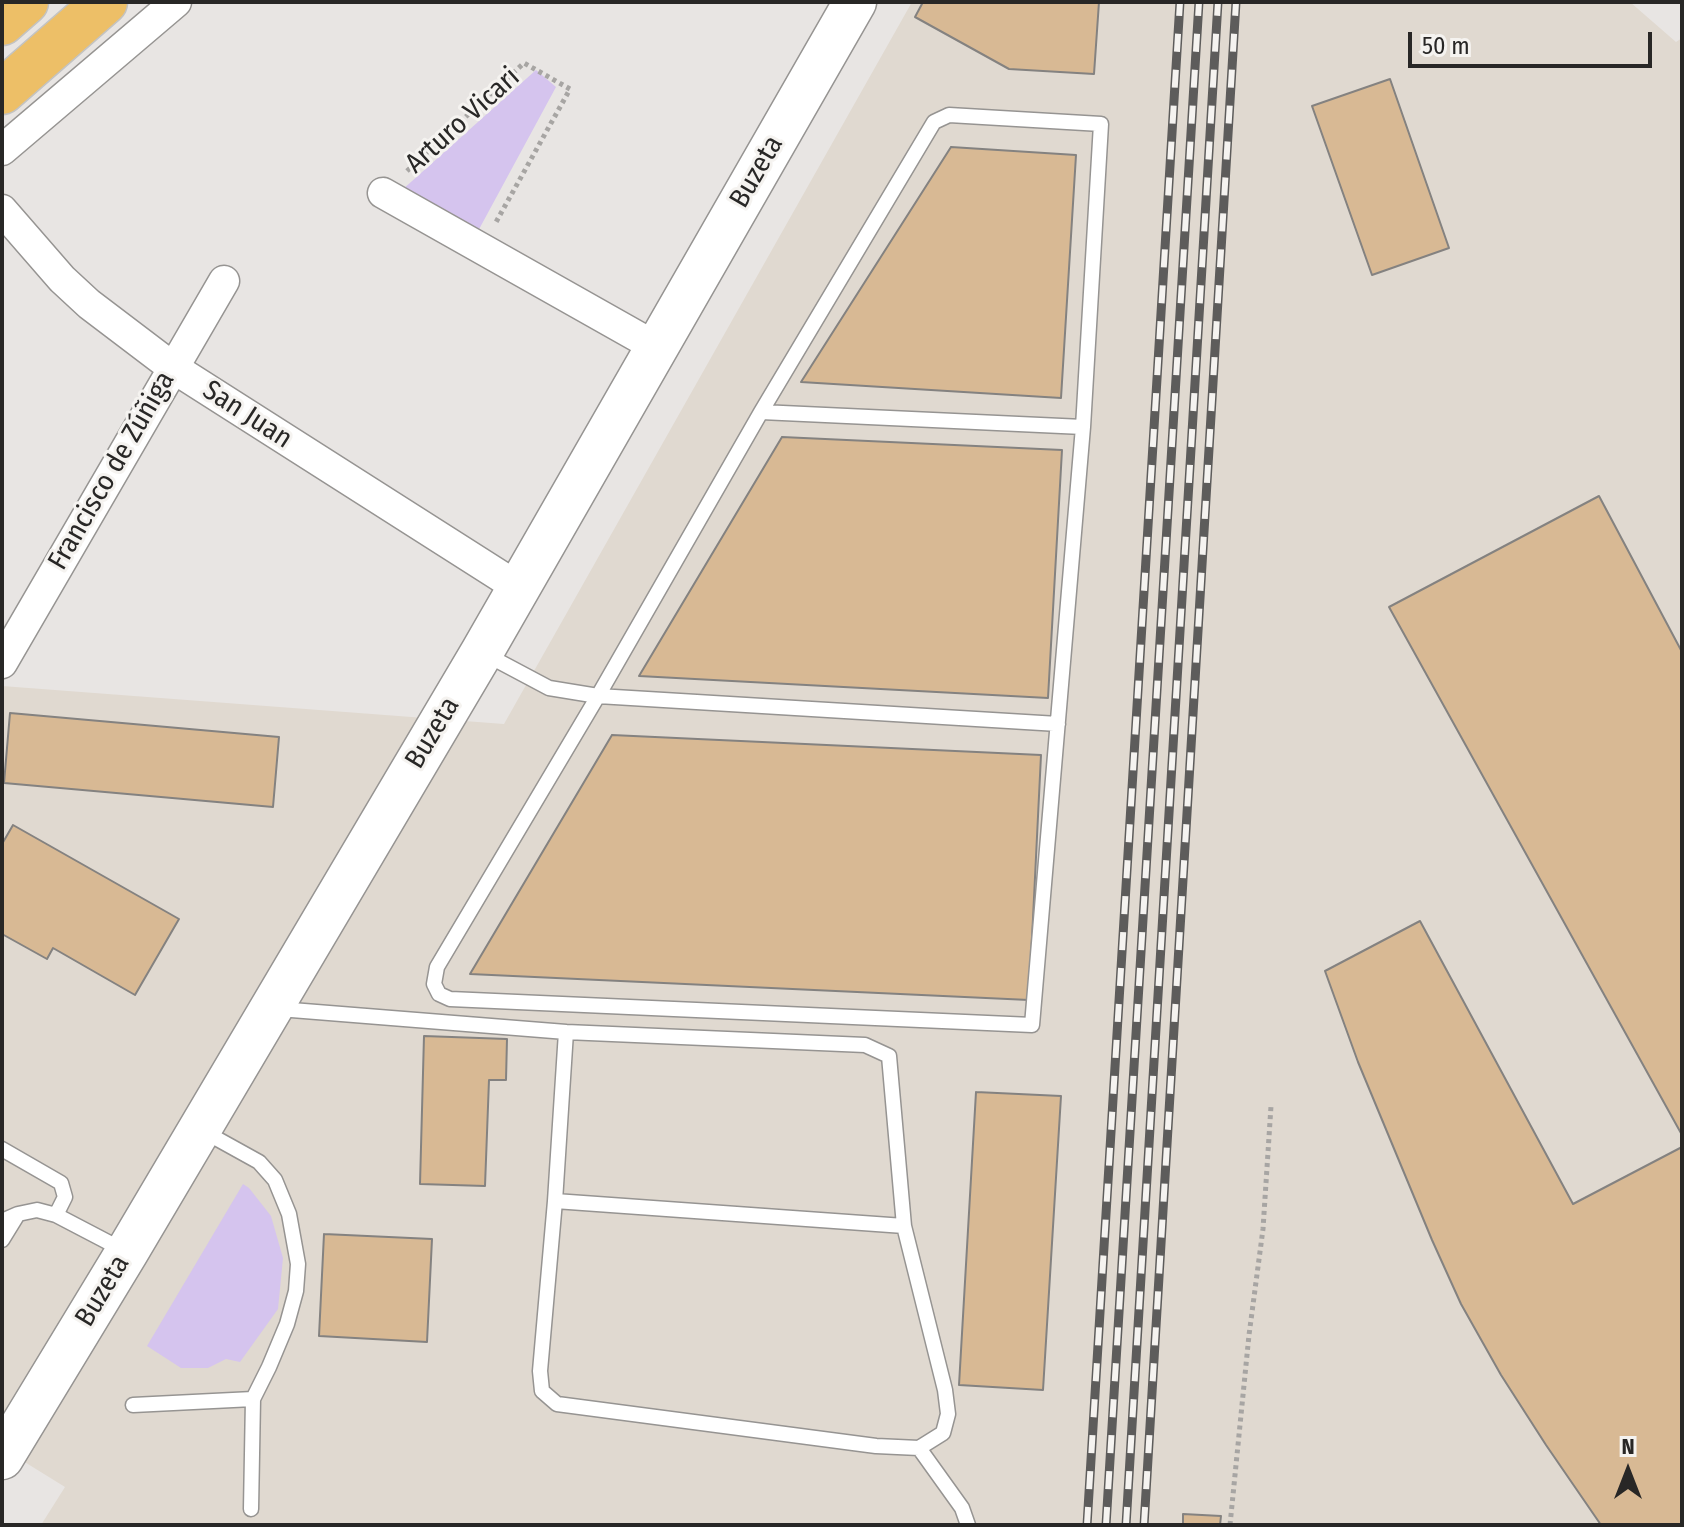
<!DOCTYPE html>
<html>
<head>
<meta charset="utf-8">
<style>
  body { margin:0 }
  #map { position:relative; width:1684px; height:1527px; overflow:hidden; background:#e8e5e3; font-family:"Fira Sans Condensed",sans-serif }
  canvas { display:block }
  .frame { position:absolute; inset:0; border:4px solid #282726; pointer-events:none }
  .north { position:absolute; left:1588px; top:1431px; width:80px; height:80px; -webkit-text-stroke:6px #f5f3f0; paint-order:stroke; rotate:0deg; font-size:22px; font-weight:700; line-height:32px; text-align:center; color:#282726 }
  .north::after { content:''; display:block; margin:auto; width:28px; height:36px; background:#282726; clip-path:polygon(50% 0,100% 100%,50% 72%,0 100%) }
  .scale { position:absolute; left:1408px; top:32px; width:244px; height:36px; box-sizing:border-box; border:4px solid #282726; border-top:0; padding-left:10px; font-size:24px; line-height:28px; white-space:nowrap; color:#282726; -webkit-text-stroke:6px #f5f3f0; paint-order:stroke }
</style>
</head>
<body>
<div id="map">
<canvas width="1684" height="1527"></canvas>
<div class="frame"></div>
<div class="north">N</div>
<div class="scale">50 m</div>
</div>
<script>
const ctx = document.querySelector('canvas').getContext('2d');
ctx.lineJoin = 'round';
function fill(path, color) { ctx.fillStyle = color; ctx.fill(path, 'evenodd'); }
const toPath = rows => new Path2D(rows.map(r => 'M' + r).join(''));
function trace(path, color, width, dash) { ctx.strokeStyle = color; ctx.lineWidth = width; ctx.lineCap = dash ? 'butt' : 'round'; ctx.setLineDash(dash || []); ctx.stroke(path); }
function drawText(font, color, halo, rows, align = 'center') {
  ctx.font = font + ' "Fira Sans Condensed",sans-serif'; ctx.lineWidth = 6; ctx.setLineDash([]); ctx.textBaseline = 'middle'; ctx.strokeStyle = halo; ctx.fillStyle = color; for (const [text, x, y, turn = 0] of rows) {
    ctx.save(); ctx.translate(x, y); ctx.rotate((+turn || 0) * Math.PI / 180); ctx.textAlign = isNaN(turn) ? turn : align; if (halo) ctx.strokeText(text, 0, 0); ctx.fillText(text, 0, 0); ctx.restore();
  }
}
fill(toPath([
  [912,2,1630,2,1676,42,1682,38,1682,1525,41,1525,65,1487,2,1448,2,686,504,724]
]), '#e0d9d0');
fill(toPath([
  [536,70,556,87,477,233,402,190],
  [243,1184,249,1188,271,1216,283,1258,278,1309,240,1362,226,1359,208,1368,181,1368,147,1346]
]), '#d5c4ee');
const building = toPath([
  [923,2,1099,2,1094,74,1009,69,915,17,923,2],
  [1390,79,1449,248,1372,275,1312,106,1390,79],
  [951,147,1076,155,1061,398,801,382,951,147],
  [782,437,1062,450,1048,698,639,676,782,437],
  [1599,496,1682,652,1682,1135,1389,607,1599,496],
  [10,713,279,737,273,807,4,783,10,713],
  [612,735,1041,755,1029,1000,470,974,612,735],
  [13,825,179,919,135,995,53,948,47,959,2,934,2,844,13,825],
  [1420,921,1573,1204,1682,1147,1682,1525,1601,1525,1546,1445,1501,1375,1461,1304,1432,1240,1358,1062,1325,971,1420,921],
  [424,1036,507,1039,506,1080,489,1080,485,1186,420,1184,424,1036],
  [976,1092,1061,1096,1043,1390,959,1385,976,1092],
  [324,1234,432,1239,427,1342,319,1336,324,1234],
  [1183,1514,1221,1516,1220,1525,1183,1525,1183,1514]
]);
fill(building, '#d8b994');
trace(building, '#848280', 2);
const lane = toPath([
  [949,115,1101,124,1083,427,1032,1025,450,999,439,994,434,984,437,967,598,696,761,412,934,122,949,115],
  [761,412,1083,427],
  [485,654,549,688,598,696,1058,724],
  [279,1009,566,1032],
  [2,1149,61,1183,65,1197,56,1215],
  [555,1201,540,1371,542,1391,557,1404,876,1446,919,1448,962,1508,968,1525],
  [2,1221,18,1214,37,1210,56,1215,123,1250],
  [904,1226,555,1201,566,1032,865,1045,889,1056,904,1226,945,1390,948,1414,943,1433,919,1448],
  [2,1240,18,1214],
  [133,1405,253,1399,269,1367,287,1324,296,1291,298,1264,289,1214,275,1180,259,1162,203,1131],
  [251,1509,253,1399]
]);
const street = toPath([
  [2,150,176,2],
  [383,193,656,347],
  [2,210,62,279,89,304,172,367,519,588],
  [2,663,224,281]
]);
const secondary = toPath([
  [2,1458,127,1252,482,652,855,2]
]);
const primary = toPath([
  [2,23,26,2],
  [2,92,105,2]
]);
trace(lane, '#969492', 17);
trace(street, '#969492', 33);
trace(secondary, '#969492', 45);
trace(primary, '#c3c3c2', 47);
trace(toPath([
  [407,171,524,63,570,89,495,224],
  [1230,1525,1249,1335,1263,1229,1271,1106]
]), '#a7a5a3', 5, [4, 4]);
trace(lane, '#fff', 14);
trace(street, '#fff', 30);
trace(secondary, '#fff', 42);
trace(primary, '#edbf67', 44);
const rail = toPath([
  [1087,1525,1180,2],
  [1106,1525,1199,2],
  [1126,1525,1218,2],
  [1144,1525,1236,2]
]);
trace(rail, '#5d5c5b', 9);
trace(rail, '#f5f3f0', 6, [18]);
drawText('28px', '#282726', '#f5f3f0', [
  ["Arturo Vicari",463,121,-42],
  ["Buzeta",757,172,-60],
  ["San Juan",247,415,33],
  ["Francisco de Zúñiga",112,471,-60],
  ["Buzeta",433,733,-59],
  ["Buzeta",103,1291,-59]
]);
</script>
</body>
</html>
